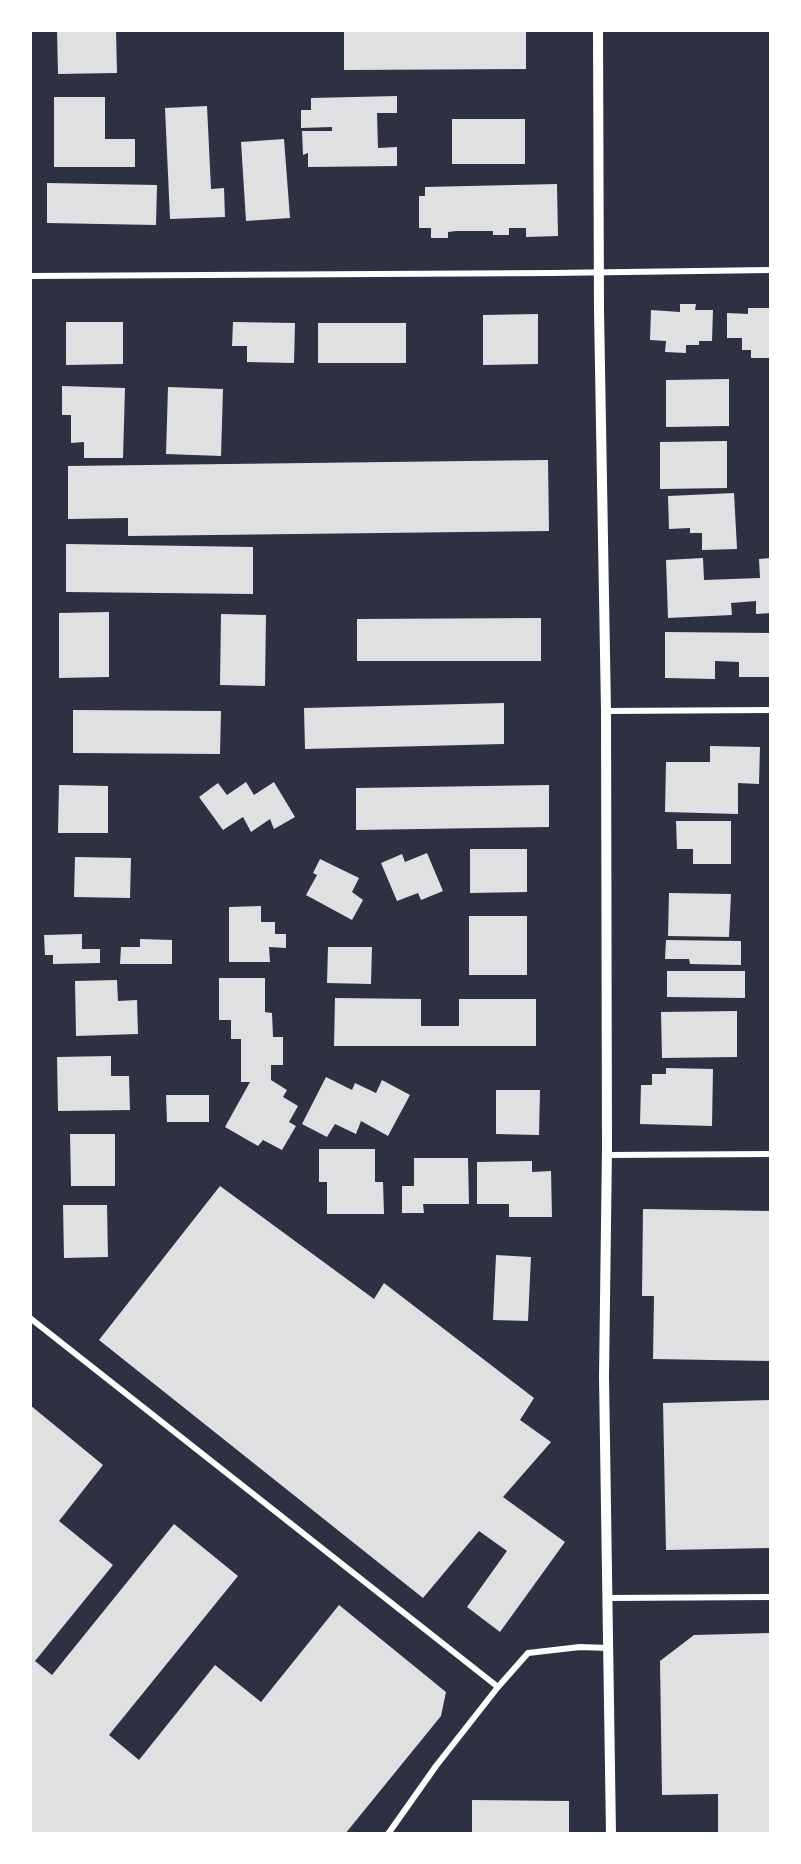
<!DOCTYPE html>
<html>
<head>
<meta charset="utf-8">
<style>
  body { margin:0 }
  #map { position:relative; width:801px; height:1864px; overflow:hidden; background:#2d3142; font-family:Rubik,sans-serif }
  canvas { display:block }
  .frame { position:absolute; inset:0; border:32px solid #fff; pointer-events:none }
</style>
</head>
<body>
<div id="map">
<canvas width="801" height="1864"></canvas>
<div class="frame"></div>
</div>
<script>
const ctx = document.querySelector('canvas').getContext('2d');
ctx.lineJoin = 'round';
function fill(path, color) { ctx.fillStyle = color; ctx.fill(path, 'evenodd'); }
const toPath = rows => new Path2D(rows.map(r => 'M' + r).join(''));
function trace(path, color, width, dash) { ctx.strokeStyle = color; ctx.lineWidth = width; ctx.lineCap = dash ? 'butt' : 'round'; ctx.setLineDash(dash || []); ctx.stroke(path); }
fill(toPath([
  [57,30,116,30,117,73,58,74],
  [344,30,526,30,526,69,344,70],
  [397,96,397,113,377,113,378,148,397,147,397,166,308,167,308,153,303,155,302,131,332,131,332,127,301,128,301,110,311,110,311,98],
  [54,97,105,97,105,139,135,139,135,167,54,167],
  [207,106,211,189,224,188,225,217,170,219,165,108],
  [452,119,525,119,525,164,452,164],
  [284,139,290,218,246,221,241,142],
  [47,183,157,185,156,225,47,223],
  [557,184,558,236,526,237,526,228,509,228,509,235,493,235,493,231,456,231,448,232,448,238,431,238,431,228,419,228,419,196,425,196,425,187],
  [680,304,696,304,695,310,713,310,712,341,699,341,699,345,686,345,686,353,665,352,666,341,650,340,651,310,680,312],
  [748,308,771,308,771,358,751,358,751,350,742,350,742,338,727,338,727,313,748,314],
  [538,314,538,364,483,365,483,315],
  [66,322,123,322,123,364,66,365],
  [233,322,295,323,294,363,247,362,247,346,232,346],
  [318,323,406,323,406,363,318,363],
  [729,379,729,426,666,427,666,380],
  [62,386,125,388,123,458,84,458,84,442,71,443,71,415,62,415],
  [168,387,223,389,221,456,166,454],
  [727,441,727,488,660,489,660,442],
  [548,460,549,531,128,536,128,518,68,519,68,466],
  [734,493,737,549,702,550,702,533,690,533,690,528,669,529,668,496],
  [66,544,253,547,253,594,66,592],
  [703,558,704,580,760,578,759,559,771,558,771,613,756,614,756,601,731,603,732,615,668,618,666,560],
  [109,612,109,677,59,678,59,613],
  [221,614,266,615,265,686,220,685],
  [541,618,541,661,357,661,357,619],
  [665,632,771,633,771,677,739,677,739,662,715,661,715,679,665,678],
  [504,703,504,744,305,749,304,708],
  [73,710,221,711,220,754,73,753],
  [710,746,760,747,759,784,738,783,738,814,665,812,666,762,710,762],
  [246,782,254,795,274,782,295,817,274,829,270,819,251,832,243,817,223,830,199,797,218,783,227,795],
  [59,785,108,786,108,833,58,833],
  [549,785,549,827,356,830,356,788],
  [676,821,731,821,731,864,693,864,693,849,677,849],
  [470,849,527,849,527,892,470,893],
  [427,853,443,891,421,900,418,893,397,901,381,863,402,854,405,862],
  [75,857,131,858,130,898,74,897],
  [320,859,359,878,352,892,363,900,352,920,306,895,317,875,313,873],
  [669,893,731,894,729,937,668,936],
  [261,906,261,922,275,922,275,934,286,934,286,948,269,947,270,962,229,962,229,907],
  [469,916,527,916,527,975,469,975],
  [82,934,82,949,100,949,100,963,53,964,53,955,45,955,44,935],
  [140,939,172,940,172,964,120,964,121,947,140,947],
  [666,940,741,941,741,965,690,964,689,959,665,959],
  [328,947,372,947,371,984,327,983],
  [667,971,745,971,745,998,667,997],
  [219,978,265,978,265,1012,272,1013,273,1037,283,1037,283,1065,271,1065,271,1080,287,1090,283,1097,298,1106,289,1122,296,1126,282,1150,263,1140,258,1146,225,1127,250,1082,241,1082,241,1039,231,1039,231,1020,219,1020],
  [117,980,118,1001,137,1000,138,1034,76,1036,75,981],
  [335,998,421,999,421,1026,459,1026,459,999,536,999,536,1046,334,1046],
  [737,1011,737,1057,662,1058,661,1012],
  [111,1056,111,1076,129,1076,130,1110,58,1111,57,1057],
  [666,1068,713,1069,712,1126,640,1124,641,1085,652,1085,652,1074,666,1074],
  [326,1077,352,1090,355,1083,376,1093,382,1080,410,1095,388,1136,361,1121,356,1134,335,1124,327,1137,302,1124],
  [496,1090,540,1090,539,1135,496,1134],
  [166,1095,209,1095,209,1122,167,1122],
  [70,1134,115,1134,115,1186,71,1186],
  [319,1149,375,1149,375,1182,383,1182,384,1214,327,1214,327,1182,319,1182],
  [414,1158,468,1158,469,1204,423,1204,424,1213,402,1213,402,1186,414,1186],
  [532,1161,532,1172,551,1171,552,1217,509,1217,509,1204,477,1204,477,1162],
  [220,1186,374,1299,384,1283,534,1398,520,1420,551,1442,503,1497,565,1542,500,1632,467,1607,507,1551,479,1531,423,1598,99,1340],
  [63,1205,107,1205,108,1257,64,1258],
  [643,1209,771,1211,771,1361,653,1359,654,1296,642,1296],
  [496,1255,531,1257,528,1321,493,1320],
  [771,1400,771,1548,666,1550,663,1403],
  [30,1405,103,1465,59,1521,113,1565,35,1661,52,1675,174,1524,238,1576,109,1735,139,1760,215,1665,261,1702,339,1605,446,1692,441,1716,345,1834,30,1834],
  [771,1633,771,1834,718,1834,718,1794,662,1795,660,1661,694,1635],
  [472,1800,569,1801,569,1834,472,1834]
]), '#e0e0e3');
trace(toPath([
  [30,276,552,273,771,270],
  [606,711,771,710],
  [607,1155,771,1154],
  [30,1318,498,1687],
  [607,1598,771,1597],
  [388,1834,436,1766,498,1687,528,1653,580,1647,609,1648]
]), '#fff', 6);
trace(toPath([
  [598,30,599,310,606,711,607,1148,604,1377,611,1834]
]), '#fff', 10);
</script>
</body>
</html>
